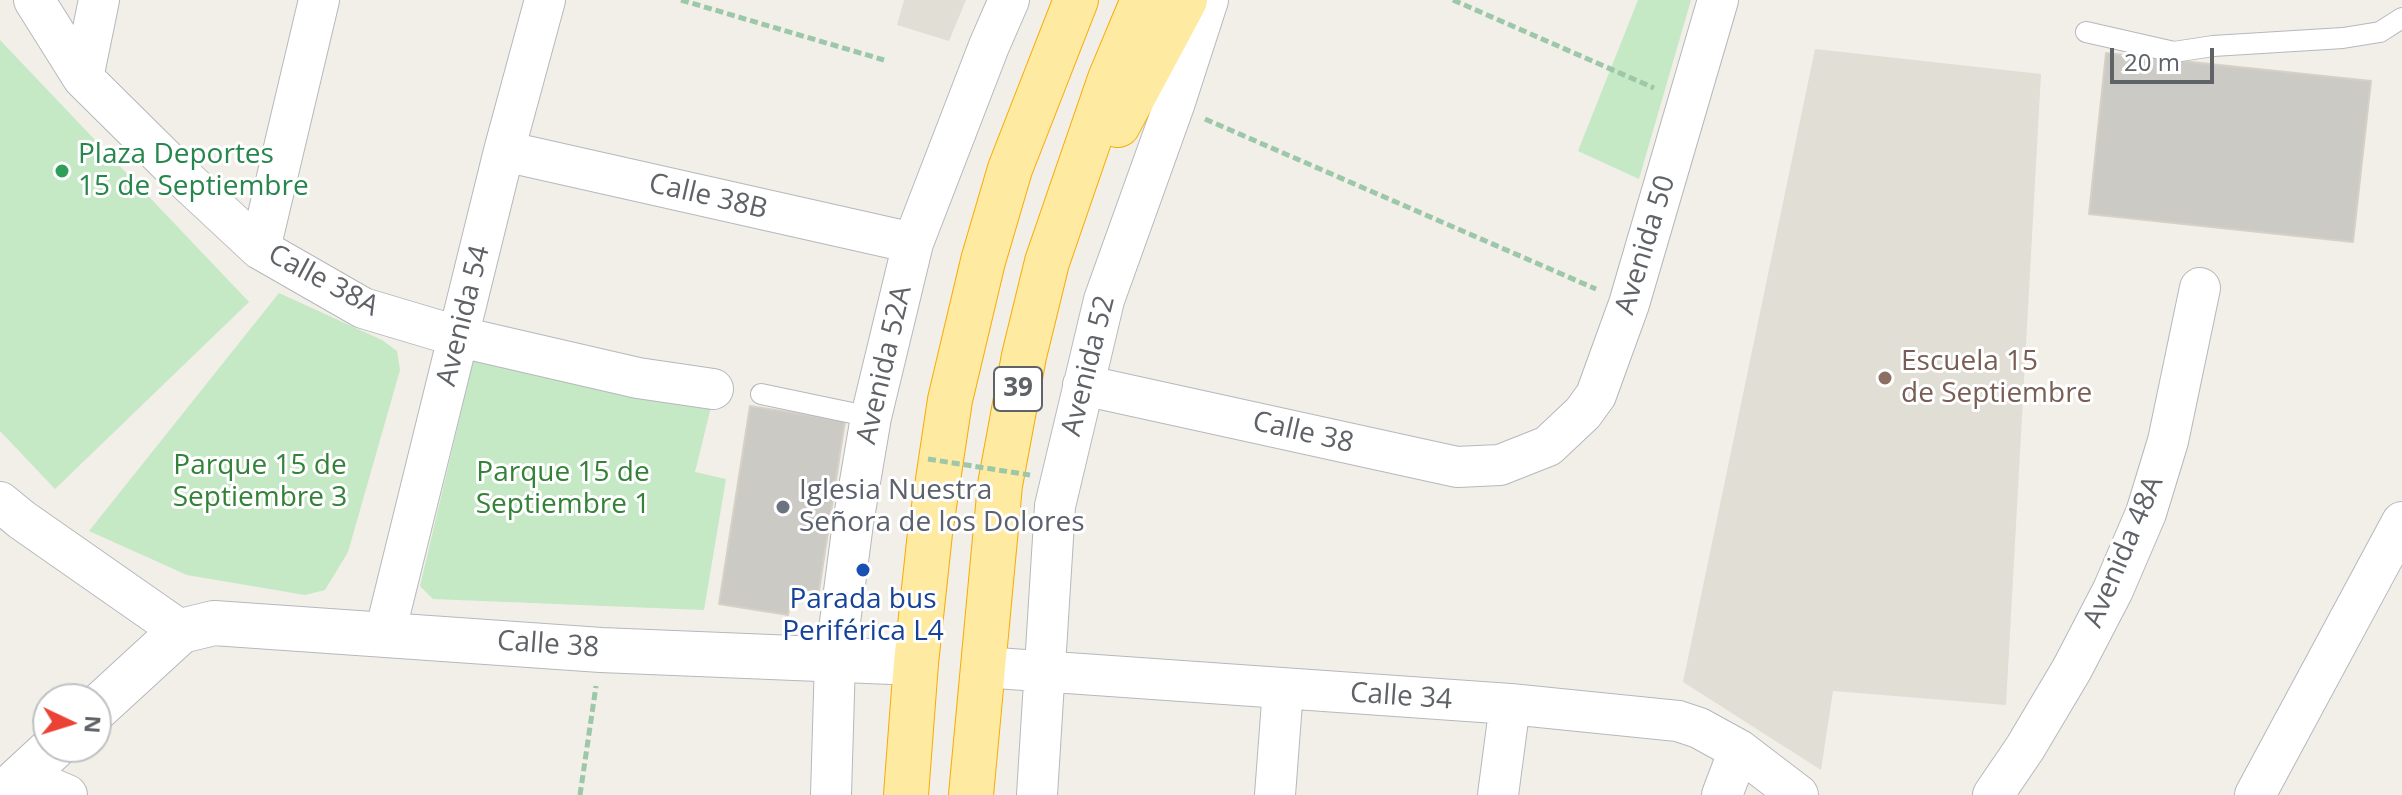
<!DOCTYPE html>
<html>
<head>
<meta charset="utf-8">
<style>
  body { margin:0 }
  #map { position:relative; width:2402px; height:795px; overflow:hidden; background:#f1efe8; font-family:"Open Sans",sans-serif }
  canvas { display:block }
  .north { position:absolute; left:32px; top:683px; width:80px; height:80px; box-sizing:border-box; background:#fff; border:2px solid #bfc1c3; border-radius:50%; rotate:94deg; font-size:22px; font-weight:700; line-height:32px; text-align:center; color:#5f6368 }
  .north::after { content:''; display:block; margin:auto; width:28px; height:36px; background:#ea4335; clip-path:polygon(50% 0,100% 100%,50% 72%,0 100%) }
  .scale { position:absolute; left:2110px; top:48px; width:104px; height:36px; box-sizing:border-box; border:4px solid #5f6368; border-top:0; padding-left:10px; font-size:24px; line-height:28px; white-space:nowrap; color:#5f6368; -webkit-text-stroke:6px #fff; paint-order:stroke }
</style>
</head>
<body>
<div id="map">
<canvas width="2402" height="795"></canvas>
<div class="north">N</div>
<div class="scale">20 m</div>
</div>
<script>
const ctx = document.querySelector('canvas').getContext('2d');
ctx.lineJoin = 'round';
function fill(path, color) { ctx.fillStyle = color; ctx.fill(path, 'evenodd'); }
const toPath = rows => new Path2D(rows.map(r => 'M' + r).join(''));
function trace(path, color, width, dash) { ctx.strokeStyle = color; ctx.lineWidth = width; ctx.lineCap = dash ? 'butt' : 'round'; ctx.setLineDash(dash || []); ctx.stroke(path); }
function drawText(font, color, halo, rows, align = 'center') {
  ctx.font = font + ' "Open Sans",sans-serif'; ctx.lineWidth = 6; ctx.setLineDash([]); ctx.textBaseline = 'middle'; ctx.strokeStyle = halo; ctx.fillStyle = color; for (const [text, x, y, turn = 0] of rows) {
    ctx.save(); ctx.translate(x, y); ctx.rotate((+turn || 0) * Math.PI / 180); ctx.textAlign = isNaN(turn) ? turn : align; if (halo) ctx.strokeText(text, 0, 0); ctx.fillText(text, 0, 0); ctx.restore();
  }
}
fill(toPath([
  [904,0,966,0,949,41,897,25],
  [1815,49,2041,74,2006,705,1833,691,1821,770,1683,682]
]), '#e1ded6');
fill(toPath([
  [1638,0,1691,0,1639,179,1578,151],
  [0,40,249,302,55,489,0,431],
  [279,293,382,340,397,351,400,370,348,552,325,590,305,595,187,575,89,531],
  [476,349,711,407,695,472,726,479,704,610,433,599,420,586]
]), '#c5e8c5');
const building = toPath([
  [2106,53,2371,81,2353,242,2089,214,2106,53],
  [750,406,845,421,818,597,792,592,788,615,719,604,750,406]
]);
fill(building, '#cccac5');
trace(building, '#d6d1c6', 2);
const service = toPath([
  [2086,32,2174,52,2213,46,2343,38,2380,32,2402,18],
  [761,394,871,417]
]);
const minor = toPath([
  [34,0,83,78,187,181,260,249,363,308,460,337,638,378,713,389],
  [83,78,99,0],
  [504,151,913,243],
  [260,249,319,0],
  [1083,385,1457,467,1500,465,1548,446,1583,413,1596,395,1629,304,1718,0],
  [0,502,22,520,181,631],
  [385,633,504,151,545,0],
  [982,667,1510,704,1678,721,1699,728,1739,750,1798,795],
  [22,776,67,795],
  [831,795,835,660,853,523,871,417,913,243,989,46,1009,0],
  [1037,795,1055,506,1104,300,1174,105,1208,0],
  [1275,795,1283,689],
  [1498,795,1510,704],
  [1722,795,1739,750],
  [1993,795,2025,748,2072,669,2113,590,2146,513,2168,441,2200,288],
  [2255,795,2402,522]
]);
const tertiary = toPath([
  [96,709,181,631,214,623,601,650,916,663],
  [2,795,54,747]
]);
const trunk = toPath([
  [1118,125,1185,0],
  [906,795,916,663,930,533,950,400,983,261,1010,169,1076,0],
  [971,795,1000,485,1024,356,1047,262,1110,79,1143,0]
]);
trace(service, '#b5b8bc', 22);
trace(minor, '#b5b8bc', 42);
trace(tertiary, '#b5b8bc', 46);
trace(trunk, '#f9ab00', 46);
trace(toPath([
  [681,0,884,60],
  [1453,0,1654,88],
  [1205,119,1596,289],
  [580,795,596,686]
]), '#9cc7a9', 5, [8, 4]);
trace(service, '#fff', 20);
trace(minor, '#fff', 40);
trace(tertiary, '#fff', 44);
trace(trunk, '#feeaa1', 44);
trace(toPath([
  [928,459,1030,475]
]), '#9cc7a9', 5, [8, 4]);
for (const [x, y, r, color] of [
  [62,171,8,"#2e9e5b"],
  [1885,378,8,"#8d6e63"],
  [783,507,8,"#6b7280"],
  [863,570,8,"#1a4fb4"]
]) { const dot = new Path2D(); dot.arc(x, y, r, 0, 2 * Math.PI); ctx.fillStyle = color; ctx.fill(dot); trace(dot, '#fff', 3); }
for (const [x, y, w] of [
  [1018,389,48]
]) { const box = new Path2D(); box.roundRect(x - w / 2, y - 22, w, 44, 6); ctx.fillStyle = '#fff'; ctx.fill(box); trace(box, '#5f6368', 2); }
drawText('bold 26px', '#5f6368', null, [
  ["39",1018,389]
]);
drawText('28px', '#27864d', '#fff', [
  ["Plaza Deportes",78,155],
  ["15 de Septiembre",78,187]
], 'left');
drawText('28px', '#5f6368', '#fff', [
  ["Calle 38B",708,197,13],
  ["Avenida 50",1646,245,-73],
  ["Calle 38A",323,281,28],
  ["Avenida 54",464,316,-76],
  ["Avenida 52A",885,365,-77],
  ["Avenida 52",1089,366,-76],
  ["Calle 38",1303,433,13],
  ["Avenida 48A",2124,552,-67],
  ["Calle 38",548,645,4],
  ["Calle 34",1401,697,4]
]);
drawText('28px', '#785e54', '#fff', [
  ["Escuela 15",1901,362],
  ["de Septiembre",1901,394]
], 'left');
drawText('28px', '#348238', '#fff', [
  ["Parque 15 de",260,466],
  ["Septiembre 3",260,498],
  ["Parque 15 de",563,473],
  ["Septiembre 1",563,505]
]);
drawText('28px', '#5b616d', '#fff', [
  ["Iglesia Nuestra",799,491],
  ["Señora de los Dolores",799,523]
], 'left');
drawText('28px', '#164399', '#fff', [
  ["Parada bus",863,600],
  ["Periférica L4",863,632]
]);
</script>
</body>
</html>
